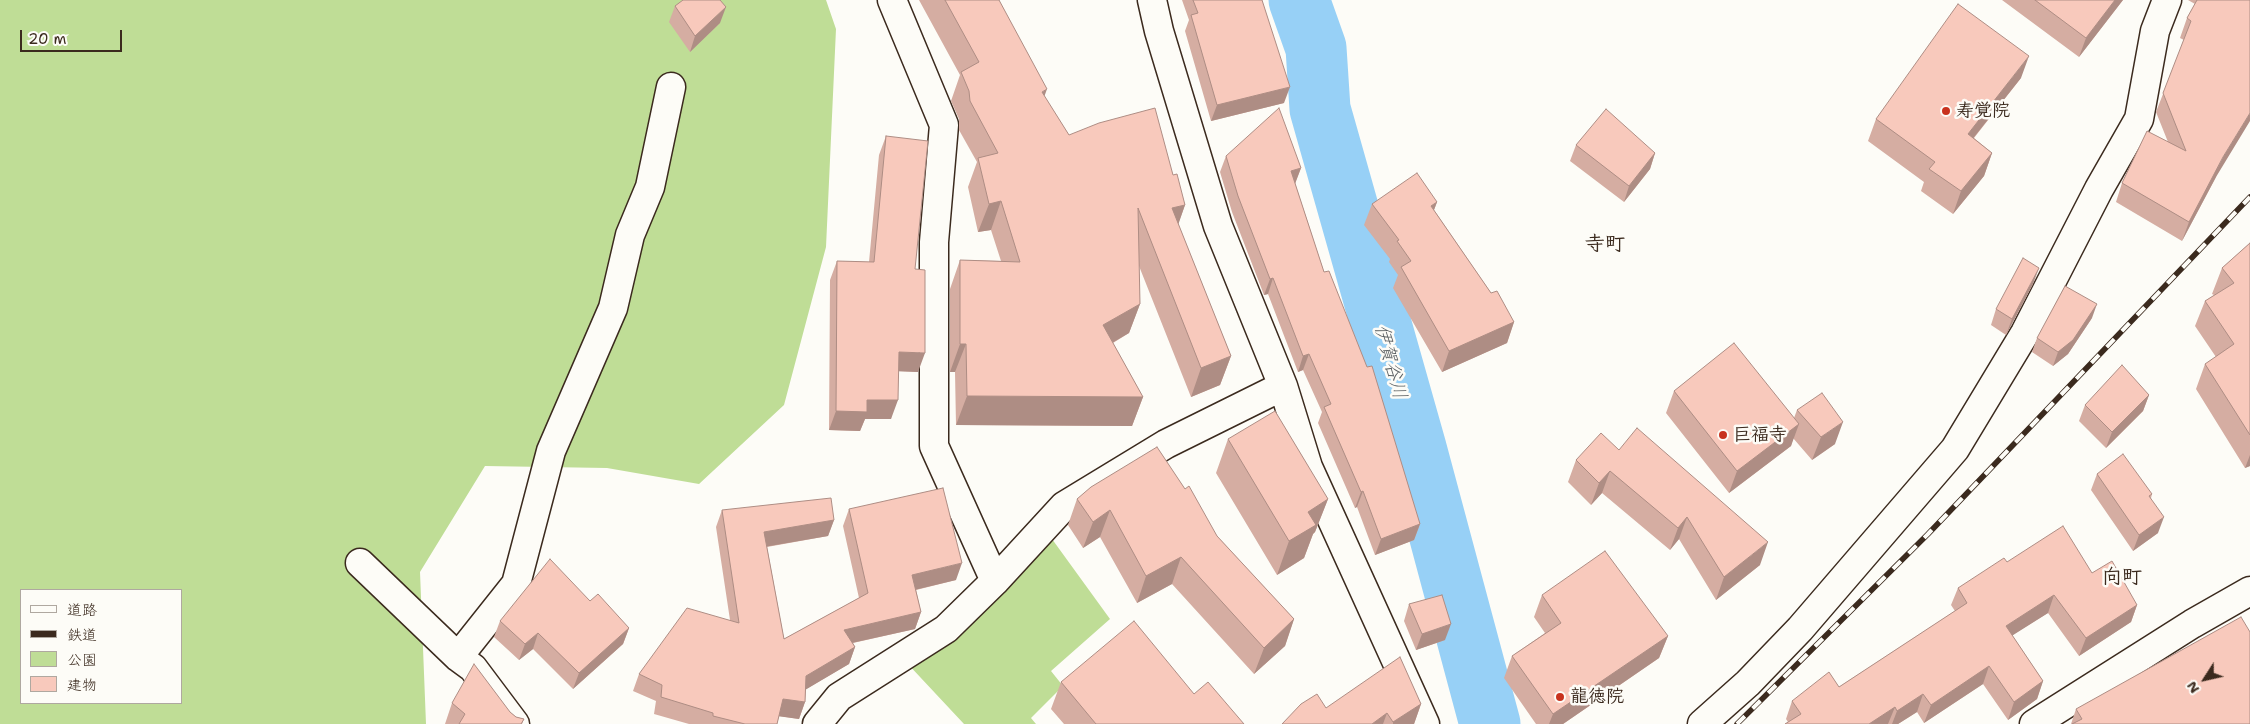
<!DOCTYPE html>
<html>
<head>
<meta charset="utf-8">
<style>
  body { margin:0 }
  #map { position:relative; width:2250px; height:724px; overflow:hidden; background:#fdfcf7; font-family:"Shantell Sans","Klee One",sans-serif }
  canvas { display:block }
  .legend { position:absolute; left:20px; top:589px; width:162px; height:115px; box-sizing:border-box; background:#fdfcf7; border:1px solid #afa8a0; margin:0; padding:6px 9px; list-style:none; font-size:15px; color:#3b2a1e }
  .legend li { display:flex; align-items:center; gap:10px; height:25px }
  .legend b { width:25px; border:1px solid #afa8a0 }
  .north { position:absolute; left:2180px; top:654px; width:50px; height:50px; -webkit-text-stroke:4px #fdfcf7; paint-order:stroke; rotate:235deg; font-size:14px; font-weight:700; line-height:20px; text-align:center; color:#3b2a1e }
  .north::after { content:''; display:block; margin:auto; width:18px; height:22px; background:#3b2a1e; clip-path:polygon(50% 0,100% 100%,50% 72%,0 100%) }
  .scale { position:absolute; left:20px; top:30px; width:102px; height:22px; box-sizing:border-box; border:2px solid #3b2a1e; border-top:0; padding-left:6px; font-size:15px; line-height:18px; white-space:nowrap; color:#3b2a1e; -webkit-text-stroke:4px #fdfcf7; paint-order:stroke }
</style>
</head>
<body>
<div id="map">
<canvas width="2250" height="724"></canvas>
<ul class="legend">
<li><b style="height:6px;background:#fdfcf7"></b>道路</li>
<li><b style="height:6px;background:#3b2a1e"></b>鉄道</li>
<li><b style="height:14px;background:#bfdd96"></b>公園</li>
<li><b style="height:14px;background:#f8c9bc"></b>建物</li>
</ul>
<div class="north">N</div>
<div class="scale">20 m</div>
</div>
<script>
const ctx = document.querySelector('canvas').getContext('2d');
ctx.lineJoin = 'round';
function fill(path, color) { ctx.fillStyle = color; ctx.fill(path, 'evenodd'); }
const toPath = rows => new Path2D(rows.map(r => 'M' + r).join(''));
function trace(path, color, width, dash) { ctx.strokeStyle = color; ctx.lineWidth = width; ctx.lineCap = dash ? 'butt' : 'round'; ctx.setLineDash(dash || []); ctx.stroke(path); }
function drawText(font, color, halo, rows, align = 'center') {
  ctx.font = font + ' "Shantell Sans","Klee One",sans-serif'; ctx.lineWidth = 5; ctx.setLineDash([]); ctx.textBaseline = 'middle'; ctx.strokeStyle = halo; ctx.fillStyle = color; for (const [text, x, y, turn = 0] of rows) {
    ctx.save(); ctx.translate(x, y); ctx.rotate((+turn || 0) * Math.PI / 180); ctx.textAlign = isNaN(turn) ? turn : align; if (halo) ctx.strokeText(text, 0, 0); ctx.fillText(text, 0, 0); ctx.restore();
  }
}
fill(toPath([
  [0,0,826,0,836,29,826,247,784,405,699,484,607,468,485,466,420,572,426,724,0,724],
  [21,590,181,590,181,703,21,703],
  [1052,539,1110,619,1051,671,1063,686,1031,718,1036,724,964,724,906,662]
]), '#bfdd96');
trace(toPath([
  [1299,0,1316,48,1320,109,1416,448,1490,724]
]), '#97d0f6', 61);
const minor = toPath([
  [892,0,944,125,934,242,934,446,995,581],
  [1152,0,1159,31,1218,226,1283,386,1308,467,1425,724],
  [360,563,458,657,473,668,515,724],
  [458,657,516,584,551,451,613,308,630,235,650,187,671,87],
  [817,724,839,697,946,629,995,581,1064,506,1166,444,1283,386],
  [1702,724,1748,683,1800,629,1955,449,2025,333,2099,189,2139,119,2155,31,2167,0],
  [2034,724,2192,624,2250,591]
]);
trace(minor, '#3b2a1e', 31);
trace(minor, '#fdfcf7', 28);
const rail = toPath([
  [1737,724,1928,534,2250,197]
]);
trace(rail, '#3b2a1e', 5.5);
trace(rail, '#fdfcf7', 4, [11]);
fill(toPath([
  [919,0,999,0,1044,96,1069,135,1173,175,1185,205,1178,224,1231,356,1220,385,1191,397,1139,266,1140,304,1129,333,1113,343,1143,397,1132,426,956,425,955,372,950,372,950,289,960,260,1001,261,991,230,978,232,968,187,977,162,959,130,959,119,951,101,960,75],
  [1182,0,1262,0,1284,103,1211,121,1185,31,1189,20],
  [2002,0,2123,0,2079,57],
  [2188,0,2250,0,2216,177,2182,241,2116,202,2122,183,2168,142,2156,112,2184,40,2180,38,2187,18,2195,4],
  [675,6,720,23,690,52,669,22],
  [2021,78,1974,138,1992,153,1984,176,1953,214,1921,191,1924,182,1868,141,1876,119],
  [886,136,918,372,898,371,891,419,865,419,860,431,829,430,830,280,837,261,869,262,879,155],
  [1576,145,1655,153,1650,169,1624,202,1570,161],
  [1226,156,1301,168,1295,183,1324,272,1420,524,1414,540,1375,555,1357,507,1355,508,1318,423,1322,412,1303,370,1298,372,1268,294,1264,295,1232,212,1220,172],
  [1437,202,1434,210,1491,293,1514,322,1507,343,1442,372,1393,288,1398,275,1389,262,1390,259,1364,225,1372,204],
  [2250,243,2250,466,2245,468,2196,389,2205,364,2216,357,2195,326,2205,301,2214,295,2212,294,2222,268],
  [2033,284,2006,335,1991,325,1996,309],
  [2092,318,2068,354,2053,366,2032,352,2037,338],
  [1674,391,1794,418,1797,410,1835,444,1812,460,1793,438,1791,446,1729,493,1666,413],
  [2149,395,2143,411,2106,448,2079,421,2085,405],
  [1228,439,1328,499,1315,532,1313,534,1304,558,1277,575,1216,473],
  [1619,450,1760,565,1716,600,1679,539,1670,550,1602,493,1591,505,1568,482,1576,460],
  [2097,474,2152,494,2151,498,2158,533,2133,551,2091,490],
  [1077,499,1217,536,1294,619,1285,646,1254,674,1172,584,1137,603,1100,537,1083,548,1068,525],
  [849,509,956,580,916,590,921,612,915,629,853,643,855,647,849,664,806,689,805,702,799,719,779,716,777,724,689,724,654,714,656,701,633,691,639,674,730,620,716,527,722,510,834,520,828,536,767,547,784,639,859,598,843,526],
  [2007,562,2092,573,2137,605,2131,622,2079,656,2048,613,2012,635,2043,681,2037,699,2008,720,1983,684,1924,723,1917,712,1898,724,1785,724,1788,722,1786,719,1792,701,1839,687,1955,611,1951,605,1958,588],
  [1542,595,1668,636,1659,658,1563,724,1536,724,1504,678,1512,656,1545,633,1534,617],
  [590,601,629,628,623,644,573,689,533,649,519,660,494,637,500,621],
  [1409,604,1445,640,1416,650,1404,621],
  [1061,682,1194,694,1244,724,1064,724,1051,709],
  [452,703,510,712,516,717,524,719,522,724,445,724],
  [1421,704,1414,724,1282,724,1326,708],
  [2076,709,2250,724,2071,724]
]), '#d5ada2');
fill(toPath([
  [2115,0,2123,0,2079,57,2086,38],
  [726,7,720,23,690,52,695,36],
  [2029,56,2021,78,1959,156,1968,134],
  [1290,87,1284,103,1211,121,1217,105],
  [1047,89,1037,117,1042,92],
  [2250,113,2250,121,2216,177,2182,241,2189,222,2223,157],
  [1655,153,1650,169,1624,202,1629,186],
  [1992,153,1984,176,1953,214,1961,191],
  [1301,168,1295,184,1291,171],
  [1001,201,991,230,978,232,989,204],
  [1437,202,1429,223,1431,206],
  [1185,205,1175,234,1172,208],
  [2039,268,2033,284,2006,335,2012,319],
  [1273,278,1268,294,1264,295,1270,279],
  [1140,304,1129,333,1093,354,1103,325],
  [2097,304,2092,318,2068,354,2053,366,2058,352],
  [1514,322,1507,343,1442,372,1449,351],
  [960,344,966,344,955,372,950,372],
  [899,352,925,353,918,372,892,371],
  [1309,354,1303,370,1298,372,1303,356],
  [1231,356,1220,385,1191,397,1201,368],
  [2149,395,2143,411,2106,448,2112,432],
  [967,396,1143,397,1132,426,956,425],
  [867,400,898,400,891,419,865,419,860,431,829,430,836,411],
  [1843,422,1835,444,1812,460,1821,437],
  [1799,424,1791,446,1729,493,1737,471],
  [2250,455,2250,466,2245,468],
  [1610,471,1602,493,1591,505,1599,483],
  [1363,491,1357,507,1355,508,1361,492],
  [1328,499,1315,532,1313,534,1304,558,1277,575,1289,541,1308,512],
  [1110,510,1100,537,1083,548,1093,522],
  [1687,517,1679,539,1670,550,1678,528],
  [2164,517,2158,533,2133,551,2139,535],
  [834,520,828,536,758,548,764,532],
  [1420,524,1414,540,1375,555,1381,539],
  [1768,542,1760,565,1716,600,1724,577],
  [1181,557,1172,584,1137,603,1146,576],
  [962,563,956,580,906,592,912,575],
  [2054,595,2048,613,1999,644,2006,626],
  [2137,605,2131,622,2079,656,2086,638],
  [921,612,915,629,838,646,844,630],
  [1294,619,1285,646,1254,674,1264,648],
  [1451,624,1445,640,1416,650,1422,634],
  [629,628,623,644,573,689,579,673],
  [538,633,533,649,519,660,525,644],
  [1668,636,1659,658,1563,724,1549,724,1553,714],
  [855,647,849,664,800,693,806,676],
  [1989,666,1983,684,1924,723,1931,705],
  [2043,681,2037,699,2008,720,2014,702],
  [1923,694,1917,712,1898,724,1892,724,1897,711],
  [783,699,805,702,799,719,777,716],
  [1421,704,1414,724,1393,724,1393,722],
  [1895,707,1888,724,1869,724],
  [1387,713,1383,724,1372,724]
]), '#ae8d84');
const building = toPath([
  [683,0,720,0,726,7,695,36,675,6,683,0],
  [945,0,999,0,1047,89,1042,92,1069,135,1099,123,1155,108,1173,175,1177,174,1185,205,1172,208,1231,356,1201,368,1138,208,1140,304,1103,325,1143,397,967,396,966,344,960,344,960,260,1020,262,1001,201,989,204,978,158,998,153,970,101,969,91,961,72,979,62,945,0],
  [1193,0,1262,0,1290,87,1217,105,1191,15,1198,13,1193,0],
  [2035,0,2115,0,2086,38,2035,0],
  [2197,0,2250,0,2250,113,2223,157,2189,222,2122,183,2147,131,2186,151,2163,93,2191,21,2187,18,2197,0],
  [1958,4,2029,56,1968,134,1992,153,1961,191,1929,169,1935,162,1876,119,1958,4],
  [1279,108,1301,168,1291,171,1324,272,1329,271,1367,367,1372,366,1420,524,1381,539,1363,491,1361,492,1324,407,1331,404,1309,354,1303,356,1273,278,1270,279,1238,196,1226,156,1279,108],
  [1606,109,1655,153,1629,186,1576,145,1606,109],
  [886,136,928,141,915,269,925,270,925,353,899,352,898,400,867,400,867,412,836,411,837,261,874,262,886,136],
  [1417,173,1437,202,1431,206,1491,293,1497,291,1514,322,1449,351,1401,267,1411,261,1397,241,1399,240,1372,204,1417,173],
  [2250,243,2250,435,2205,364,2234,344,2205,301,2234,283,2222,268,2250,243],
  [2023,258,2039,268,2012,319,1996,309,2023,258],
  [2065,286,2097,304,2073,340,2058,352,2037,338,2065,286],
  [1734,343,1799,424,1737,471,1674,391,1734,343],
  [2122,365,2149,395,2112,432,2085,405,2122,365],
  [1822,393,1843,422,1821,437,1797,410,1822,393],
  [1275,411,1328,499,1308,512,1316,525,1289,541,1228,439,1275,411],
  [1637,428,1768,542,1724,577,1687,517,1678,528,1610,471,1599,483,1576,460,1601,433,1619,450,1637,428],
  [1157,447,1185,489,1189,486,1217,536,1294,619,1264,648,1181,557,1146,576,1110,510,1093,522,1077,499,1091,487,1157,447],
  [2123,454,2152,494,2149,496,2164,517,2139,535,2097,474,2123,454],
  [943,488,962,563,912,575,921,612,844,630,855,647,806,676,805,702,783,699,777,724,745,724,713,716,713,713,661,697,662,685,639,674,687,608,739,623,722,510,831,498,834,520,764,532,784,639,868,593,849,509,943,488],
  [2063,526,2092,573,2112,561,2137,605,2086,638,2054,595,2006,626,2043,681,2014,702,1989,666,1931,705,1923,694,1897,711,1895,707,1869,724,1785,724,1801,714,1792,701,1829,672,1839,687,1967,603,1958,588,2004,558,2007,562,2063,526],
  [1605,551,1668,636,1553,714,1512,656,1561,623,1542,595,1605,551],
  [550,559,590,601,598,594,629,628,579,673,538,633,525,644,500,621,550,559],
  [1442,595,1451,624,1422,634,1409,604,1442,595],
  [2241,617,2250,632,2250,724,2072,724,2082,719,2076,709,2241,617],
  [1134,621,1194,694,1208,682,1244,724,1096,724,1061,682,1134,621],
  [1400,657,1421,704,1393,722,1387,713,1372,724,1282,724,1301,704,1317,694,1326,708,1400,657],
  [474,664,510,712,516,717,524,719,521,724,459,724,465,714,452,703,474,664]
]);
fill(building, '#f8c9bc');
trace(building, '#ae8d84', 1);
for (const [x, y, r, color] of [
  [1946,111,5,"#c8321e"],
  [1723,435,5,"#c8321e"],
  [1560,697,5,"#c8321e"]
]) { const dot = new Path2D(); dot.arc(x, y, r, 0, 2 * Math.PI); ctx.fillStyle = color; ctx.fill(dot); trace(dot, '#fdfcf7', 2); }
drawText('bold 18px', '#3b2a1e', '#fdfcf7', [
  ["寿覚院",1956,111],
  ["巨福寺",1733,435],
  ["龍徳院",1570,697]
], 'left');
drawText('italic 19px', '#575c5f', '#fdfcf7', [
  ["伊賀谷川",1390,362,75]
]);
drawText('bold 20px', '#3b2a1e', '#fdfcf7', [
  ["寺町",1605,245],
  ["向町",2122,578]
]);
</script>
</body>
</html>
